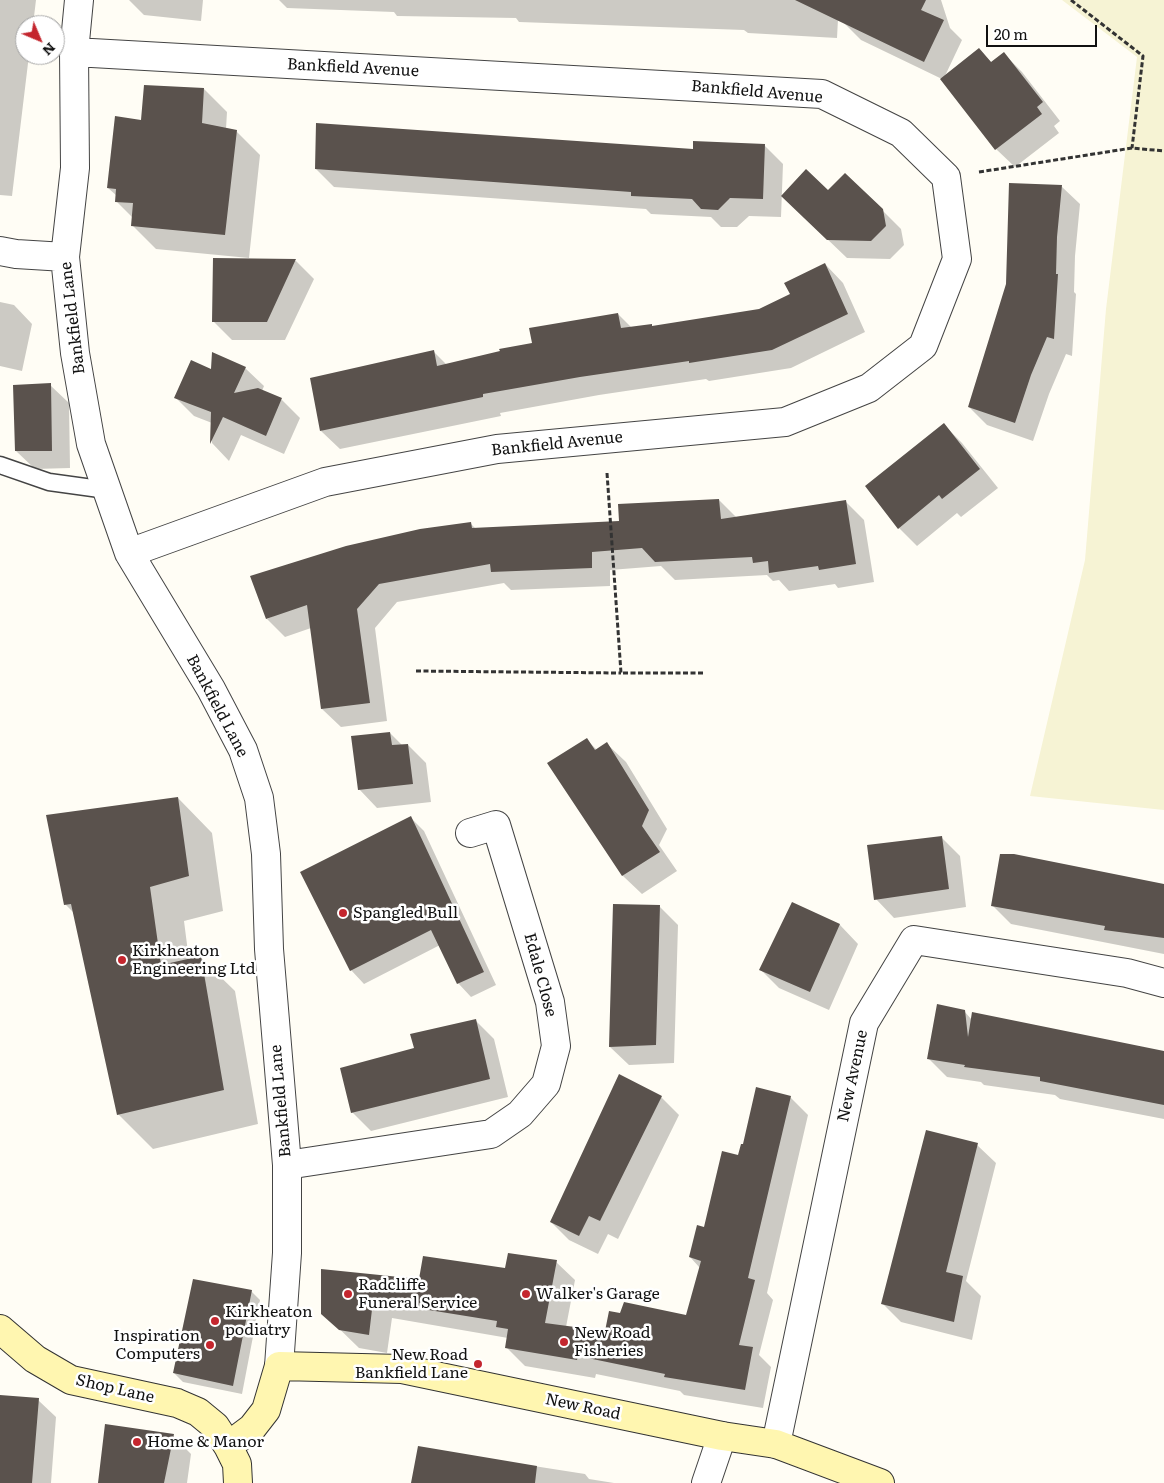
<!DOCTYPE html>
<html>
<head>
<meta charset="utf-8">
<style>
  body { margin:0 }
  #map { position:relative; width:1164px; height:1483px; overflow:hidden; background:#fffdf5; font-family:Literata,serif }
  canvas { display:block }
  .north { position:absolute; left:15px; top:15px; width:50px; height:50px; box-sizing:border-box; background:#fff; border:1px solid #a0a0a0; border-radius:50%; rotate:135deg; font-size:14px; font-weight:700; line-height:20px; text-align:center; color:#111 }
  .north::after { content:''; display:block; margin:auto; width:18px; height:22px; background:#c4262e; clip-path:polygon(50% 0,100% 100%,50% 72%,0 100%) }
  .scale { position:absolute; left:986px; top:25px; width:111px; height:22px; box-sizing:border-box; border:2px solid #111; border-top:0; padding-left:6px; font-size:15px; line-height:18px; white-space:nowrap; color:#111; -webkit-text-stroke:4px #fff; paint-order:stroke }
</style>
</head>
<body>
<div id="map">
<canvas width="1164" height="1483"></canvas>
<div class="north">N</div>
<div class="scale">20 m</div>
</div>
<script>
const ctx = document.querySelector('canvas').getContext('2d');
ctx.lineJoin = 'round';
function fill(path, color) { ctx.fillStyle = color; ctx.fill(path, 'evenodd'); }
const toPath = rows => new Path2D(rows.map(r => 'M' + r).join(''));
function trace(path, color, width, dash) { ctx.strokeStyle = color; ctx.lineWidth = width; ctx.lineCap = dash ? 'butt' : 'round'; ctx.setLineDash(dash || []); ctx.stroke(path); }
function drawText(font, color, halo, rows, align = 'center') {
  ctx.font = font + ' Literata,serif'; ctx.lineWidth = 5; ctx.setLineDash([]); ctx.textBaseline = 'middle'; ctx.strokeStyle = halo; ctx.fillStyle = color; for (const [text, x, y, turn = 0] of rows) {
    ctx.save(); ctx.translate(x, y); ctx.rotate((+turn || 0) * Math.PI / 180); ctx.textAlign = isNaN(turn) ? turn : align; if (halo) ctx.strokeText(text, 0, 0); ctx.fillText(text, 0, 0); ctx.restore();
  }
}
fill(toPath([
  [1062,0,1164,0,1164,810,1030,796,1085,560,1106,309,1137,57]
]), '#f6f3d4');
fill(toPath([
  [0,0,36,0,33,25,25,25,25,55,29,55,12,196,0,195],
  [129,0,203,0,201,21,144,15],
  [279,0,839,0,837,38,748,33,744,30,519,22,516,18,397,16,394,12,287,8],
  [853,0,941,0,950,28,962,40,944,78,979,49,992,63,1004,54,1022,72,1060,121,1054,126,1059,133,1015,167,996,149,942,79,861,40,843,22],
  [204,89,227,112,226,129,236,131,260,155,249,258,156,249,132,225,133,218,117,202,117,196,108,188],
  [765,146,783,164,781,217,749,216,737,227,721,227,711,217,651,214,646,209,334,187,316,169],
  [1061,186,1080,204,1075,256,1074,292,1076,294,1072,356,1066,354,1049,394,1033,441,987,425,969,407],
  [828,192,882,210,901,229,904,245,890,259,847,258,801,214],
  [214,260,296,261,314,279,285,340,232,340,213,321],
  [825,264,843,283,865,332,791,368,709,381,706,379,599,395,500,413,501,416,340,449,321,431,434,352,447,365,533,344,618,314,632,328,653,327,760,310,791,295],
  [0,302,14,305,32,324,22,371,0,366],
  [245,368,264,386,262,391,282,400,300,418,284,454,241,435,229,461,212,443,212,423,194,416,175,397,213,371],
  [50,385,69,403,70,468,35,469,16,451],
  [944,425,962,443,998,488,961,517,957,513,917,546,899,528],
  [719,500,737,518,846,502,864,520,874,582,838,588,835,584,789,591,779,580,773,581,767,575,675,580,661,566,610,570,610,586,511,590,504,583,397,602,375,628,387,721,341,727,322,709,311,628,285,637,267,619,470,523,476,529,620,522],
  [390,733,402,745,408,745,426,763,431,802,377,808,359,789],
  [587,740,597,750,607,744,626,762,667,829,659,845,677,871,642,894,623,876,549,763],
  [178,798,212,833,223,911,184,921,189,960,200,957,235,991,258,1124,153,1149,118,1114,75,914,65,904],
  [411,818,424,831,496,985,471,997,458,983,440,945,364,984,351,970],
  [941,837,960,856,966,907,894,918,876,899],
  [1164,884,1164,954,1011,924,993,906],
  [792,903,840,925,858,944,829,1010,779,988,761,970],
  [660,907,678,925,674,1063,629,1065,610,1047],
  [964,1011,972,1020,1164,1053,1164,1119,1060,1099,1055,1095,984,1085,981,1082,947,1077,929,1059],
  [475,1020,494,1039,508,1097,371,1131,352,1112],
  [661,1097,679,1115,618,1239,608,1234,598,1254,569,1240,551,1222],
  [790,1097,808,1115,767,1293,773,1300,759,1355,771,1367,763,1408,684,1395,680,1391,596,1374,595,1378,525,1366,506,1347,508,1338,392,1318,387,1353,359,1348,323,1313,420,1281,556,1262,575,1280,566,1327,606,1333,687,1317,700,1268,690,1257,744,1146],
  [977,1145,996,1163,966,1281,981,1296,972,1340,901,1322,883,1304],
  [251,1291,260,1300,242,1394,183,1382,174,1373],
  [0,1396,38,1400,56,1417,51,1483,0,1483],
  [173,1436,191,1454,187,1483,99,1483],
  [419,1448,585,1474,589,1479,614,1483,413,1483]
]), '#0003');
fill(toPath([
  [795,0,926,0,921,10,944,20,924,62],
  [979,48,991,62,1004,52,1043,102,1037,107,1042,114,995,150,940,79],
  [144,85,204,88,202,123,237,130,225,235,131,226,133,203,115,202,116,189,107,188,115,116,141,120],
  [316,123,693,149,693,141,765,144,763,199,730,198,718,210,701,209,692,199,631,196,631,192,315,169],
  [806,169,828,190,845,173,883,209,886,226,871,241,827,240,781,196],
  [1009,183,1062,185,1057,237,1056,274,1058,274,1054,339,1047,337,1031,375,1015,423,968,407,1006,284],
  [213,258,296,259,267,322,212,322],
  [825,263,848,314,772,350,689,363,689,361,580,377,483,394,483,397,320,431,310,378,434,350,437,366,500,351,499,349,532,343,529,328,618,313,621,328,652,324,652,326,759,309,790,294,784,283],
  [212,352,246,367,234,393,258,388,282,398,266,436,223,417,210,444,211,412,174,398,191,360,211,369],
  [51,383,52,451,15,451,13,385],
  [944,423,980,469,942,499,939,495,898,529,865,486],
  [719,499,721,519,846,500,856,564,819,570,818,566,769,573,768,561,753,563,752,557,655,562,642,548,592,552,592,568,491,572,490,564,379,584,357,609,370,703,321,709,307,605,266,619,250,576,346,546,420,529,471,522,472,528,619,521,618,504],
  [390,732,392,745,408,744,413,784,358,790,351,736],
  [587,738,595,750,607,742,649,810,642,826,660,852,622,876,547,763],
  [178,797,189,876,150,887,161,965,201,956,224,1090,117,1115,71,904,64,905,46,815],
  [411,816,484,972,457,984,431,930,350,971,300,872],
  [942,836,949,889,874,900,867,845],
  [1000,854,1014,854,1164,884,1164,938,1104,930,1105,926,991,906],
  [792,902,840,924,810,992,759,970],
  [613,904,660,905,656,1045,609,1047],
  [937,1004,965,1010,968,1037,972,1012,1164,1051,1164,1105,1040,1081,1040,1077,964,1067,965,1065,927,1059],
  [476,1019,490,1079,351,1113,340,1068,414,1048,410,1034],
  [619,1074,662,1096,600,1221,589,1216,579,1236,550,1222],
  [756,1087,791,1096,748,1278,755,1280,739,1345,753,1347,745,1390,664,1377,665,1374,578,1356,577,1360,505,1348,508,1329,496,1327,497,1321,373,1301,369,1335,339,1330,321,1314,321,1269,419,1279,423,1256,505,1268,508,1253,557,1260,545,1323,605,1331,609,1311,620,1313,624,1302,686,1315,701,1261,689,1257,697,1225,704,1227,722,1151,738,1155,741,1144,743,1144],
  [926,1130,978,1143,946,1272,963,1276,954,1322,881,1304],
  [193,1279,252,1290,233,1386,173,1373],
  [0,1395,39,1398,32,1483,0,1483],
  [105,1424,174,1434,164,1483,98,1483],
  [418,1446,537,1466,535,1483,411,1483]
]), '#5a524d');
const lane = toPath([
  [0,465,49,482,107,490]
]);
const street = toPath([
  [79,0,74,52,75,168,65,257,75,353,91,444,129,553,211,689,243,750,259,798,266,854,269,949,287,1165,287,1253,279,1366],
  [74,52,822,94,901,133,946,177,957,259,923,346,869,388,785,422,497,449,325,482,129,553],
  [0,251,16,254,65,257],
  [287,1165,491,1134,520,1114,546,1084,556,1046,550,1002,496,825,470,833],
  [776,1444,864,1023,914,940,1127,973,1164,983],
  [706,1483,722,1436]
]);
const secondary = toPath([
  [0,1329,35,1359,71,1380,177,1403,198,1412,215,1426,228,1446,237,1464,238,1483],
  [228,1446,252,1428,266,1410,279,1366,402,1369,722,1436,776,1444,880,1483]
]);
trace(lane, '#444', 19);
trace(street, '#444', 30);
trace(secondary, '#333', 30);
trace(toPath([
  [1071,0,1143,56,1132,148],
  [979,172,1132,148,1164,151],
  [607,473,621,673,705,673],
  [416,671,621,673]
]), '#333', 3, [5, 2.5]);
trace(lane, '#fff', 16);
trace(street, '#fff', 28);
trace(secondary, '#fff6b0', 28);
for (const [x, y, r, color] of [
  [343,913,5,"#c4262e"],
  [122,960,5,"#c4262e"],
  [348,1294,5,"#c4262e"],
  [526,1294,5,"#c4262e"],
  [215,1321,5,"#c4262e"],
  [564,1342,5,"#c4262e"],
  [210,1345,5,"#c4262e"],
  [478,1364,5,"#c4262e"],
  [137,1442,5,"#c4262e"]
]) { const dot = new Path2D(); dot.arc(x, y, r, 0, 2 * Math.PI); ctx.fillStyle = color; ctx.fill(dot); trace(dot, '#fff', 2); }
drawText('16px', '#111', '#fff', [
  ["Bankfield Avenue",353,68,3],
  ["Bankfield Avenue",757,92,5],
  ["Bankfield Lane",73,318,-97],
  ["Bankfield Avenue",557,444,-6],
  ["Bankfield Lane",217,706,62],
  ["Edale Close",540,975,75],
  ["New Avenue",853,1076,-78],
  ["Bankfield Lane",281,1101,-95],
  ["Shop Lane",115,1389,13],
  ["New Road",583,1407,12]
]);
drawText('16px', '#111', '#fff', [
  ["Spangled Bull",353,913],
  ["Kirkheaton",132,951],
  ["Engineering Ltd",132,969],
  ["Radcliffe",358,1285],
  ["Funeral Service",358,1303],
  ["Walker's Garage",536,1294],
  ["Kirkheaton",225,1312],
  ["podiatry",225,1330],
  ["New Road",574,1333],
  ["Fisheries",574,1351],
  ["Inspiration",200,1336,"right"],
  ["Computers",200,1354,"right"],
  ["New Road",468,1355,"right"],
  ["Bankfield Lane",468,1373,"right"],
  ["Home & Manor",147,1442]
], 'left');
</script>
</body>
</html>
